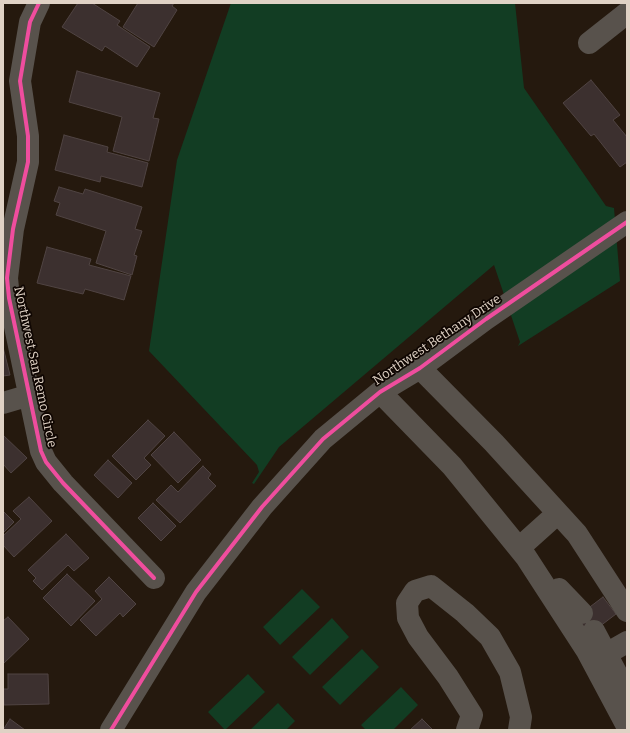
<!DOCTYPE html>
<html>
<head>
<meta charset="utf-8">
<style>
  body { margin:0 }
  #map { position:relative; width:630px; height:733px; overflow:hidden; background:#25190e; font-family:Bitter,serif }
  canvas { display:block }
  .frame { position:absolute; inset:0; border:4px solid #e0d2c5; pointer-events:none }
</style>
</head>
<body>
<div id="map">
<canvas width="630" height="733"></canvas>
<div class="frame"></div>
</div>
<script>
const ctx = document.querySelector('canvas').getContext('2d');
ctx.lineJoin = 'round';
function fill(path, color) { ctx.fillStyle = color; ctx.fill(path, 'evenodd'); }
const toPath = rows => new Path2D(rows.map(r => 'M' + r).join(''));
function trace(path, color, width, dash) { ctx.strokeStyle = color; ctx.lineWidth = width; ctx.lineCap = dash ? 'butt' : 'round'; ctx.setLineDash(dash || []); ctx.stroke(path); }
function drawText(font, color, halo, rows, align = 'center') {
  ctx.font = font + ' Bitter,serif'; ctx.lineWidth = 3.5; ctx.setLineDash([]); ctx.textBaseline = 'middle'; ctx.strokeStyle = halo; ctx.fillStyle = color; for (const [text, x, y, turn = 0] of rows) {
    ctx.save(); ctx.translate(x, y); ctx.rotate((+turn || 0) * Math.PI / 180); ctx.textAlign = isNaN(turn) ? turn : align; if (halo) ctx.strokeText(text, 0, 0); ctx.fillText(text, 0, 0); ctx.restore();
  }
}
fill(toPath([
  [231,3,515,3,524,88,606,206,614,208,620,281,518,346,520,342,494,265,279,447,254,484,252,483,259,472,257,465,149,351,177,160],
  [302,589,320,607,280,645,263,627],
  [332,618,349,637,310,675,292,657],
  [362,649,379,667,340,705,322,687],
  [248,674,265,692,225,730,208,712],
  [401,687,418,705,393,730,366,730,361,725],
  [278,703,295,721,286,730,250,730]
]), '#123d23');
const building = toPath([
  [78,3,92,3,120,21,117,25,150,47,137,67,105,46,102,51,62,27,78,3],
  [138,3,174,3,172,6,177,10,154,47,123,27,138,3],
  [77,71,160,93,153,118,159,119,149,161,113,151,122,117,69,102,77,71],
  [591,80,620,115,613,120,627,137,627,162,620,167,594,134,591,136,563,103,591,80],
  [64,135,108,147,107,152,148,163,142,187,101,176,100,182,55,170,64,135],
  [59,187,83,194,85,189,142,207,135,229,142,231,134,255,137,256,132,275,96,263,106,231,56,215,60,203,54,201,59,187],
  [47,247,91,259,89,265,131,276,124,300,85,289,83,294,37,283,47,247],
  [3,347,10,375,3,376,3,347],
  [148,420,165,436,144,458,151,465,136,480,112,456,148,420],
  [174,432,201,460,178,483,151,455,174,432],
  [3,435,27,458,11,473,3,464,3,435],
  [108,460,132,483,118,498,94,475,108,460],
  [203,466,211,474,208,478,216,486,180,523,156,500,171,485,178,492,203,466],
  [29,497,52,521,14,557,3,545,3,536,21,519,13,511,29,497],
  [153,503,176,526,161,541,138,518,153,503],
  [3,511,14,522,3,533,3,511],
  [66,534,89,558,74,571,68,565,42,590,33,581,36,578,28,570,66,534],
  [67,574,95,601,71,626,43,598,67,574],
  [109,577,136,604,123,617,120,613,96,636,80,620,102,599,95,591,109,577],
  [603,597,616,614,587,636,574,619,603,597],
  [8,617,29,639,3,664,3,621,8,617],
  [8,674,48,674,49,704,4,705,3,689,8,689,8,674],
  [10,719,25,730,3,730,10,719],
  [422,719,433,730,410,730,422,719]
]);
fill(building, '#3c302f');
trace(building, '#504443', 1);
trace(toPath([
  [39,3,30,22,20,81,28,136,28,162,13,229,7,278,9,298,41,451,46,462,63,483,154,578],
  [589,43,627,13],
  [420,368,494,443,577,534,627,611],
  [380,392,452,466,526,557,587,651,627,726],
  [3,403,30,395],
  [519,548,558,513],
  [559,589,582,613],
  [594,631,627,693],
  [606,654,627,642],
  [111,730,196,592,262,507,323,439,380,392,420,368,486,319,627,222],
  [467,730,472,715,448,677,418,637,408,618,407,603,415,591,431,586,465,613,490,637,510,672,521,717,519,730]
]), '#58524c', 22);
trace(toPath([
  [39,3,30,22,20,81,28,136,28,162,13,229,7,278,9,298,41,451,46,462,63,483,154,578],
  [111,730,196,592,262,507,323,439,380,392,420,368,486,319,627,222]
]), '#ef4d9e', 4);
drawText('13px', '#e0d2c5', '#0f0602', [
  ["Northwest Bethany Drive",437,340,-34],
  ["Northwest San Remo Circle",35,367,78]
]);
</script>
</body>
</html>
